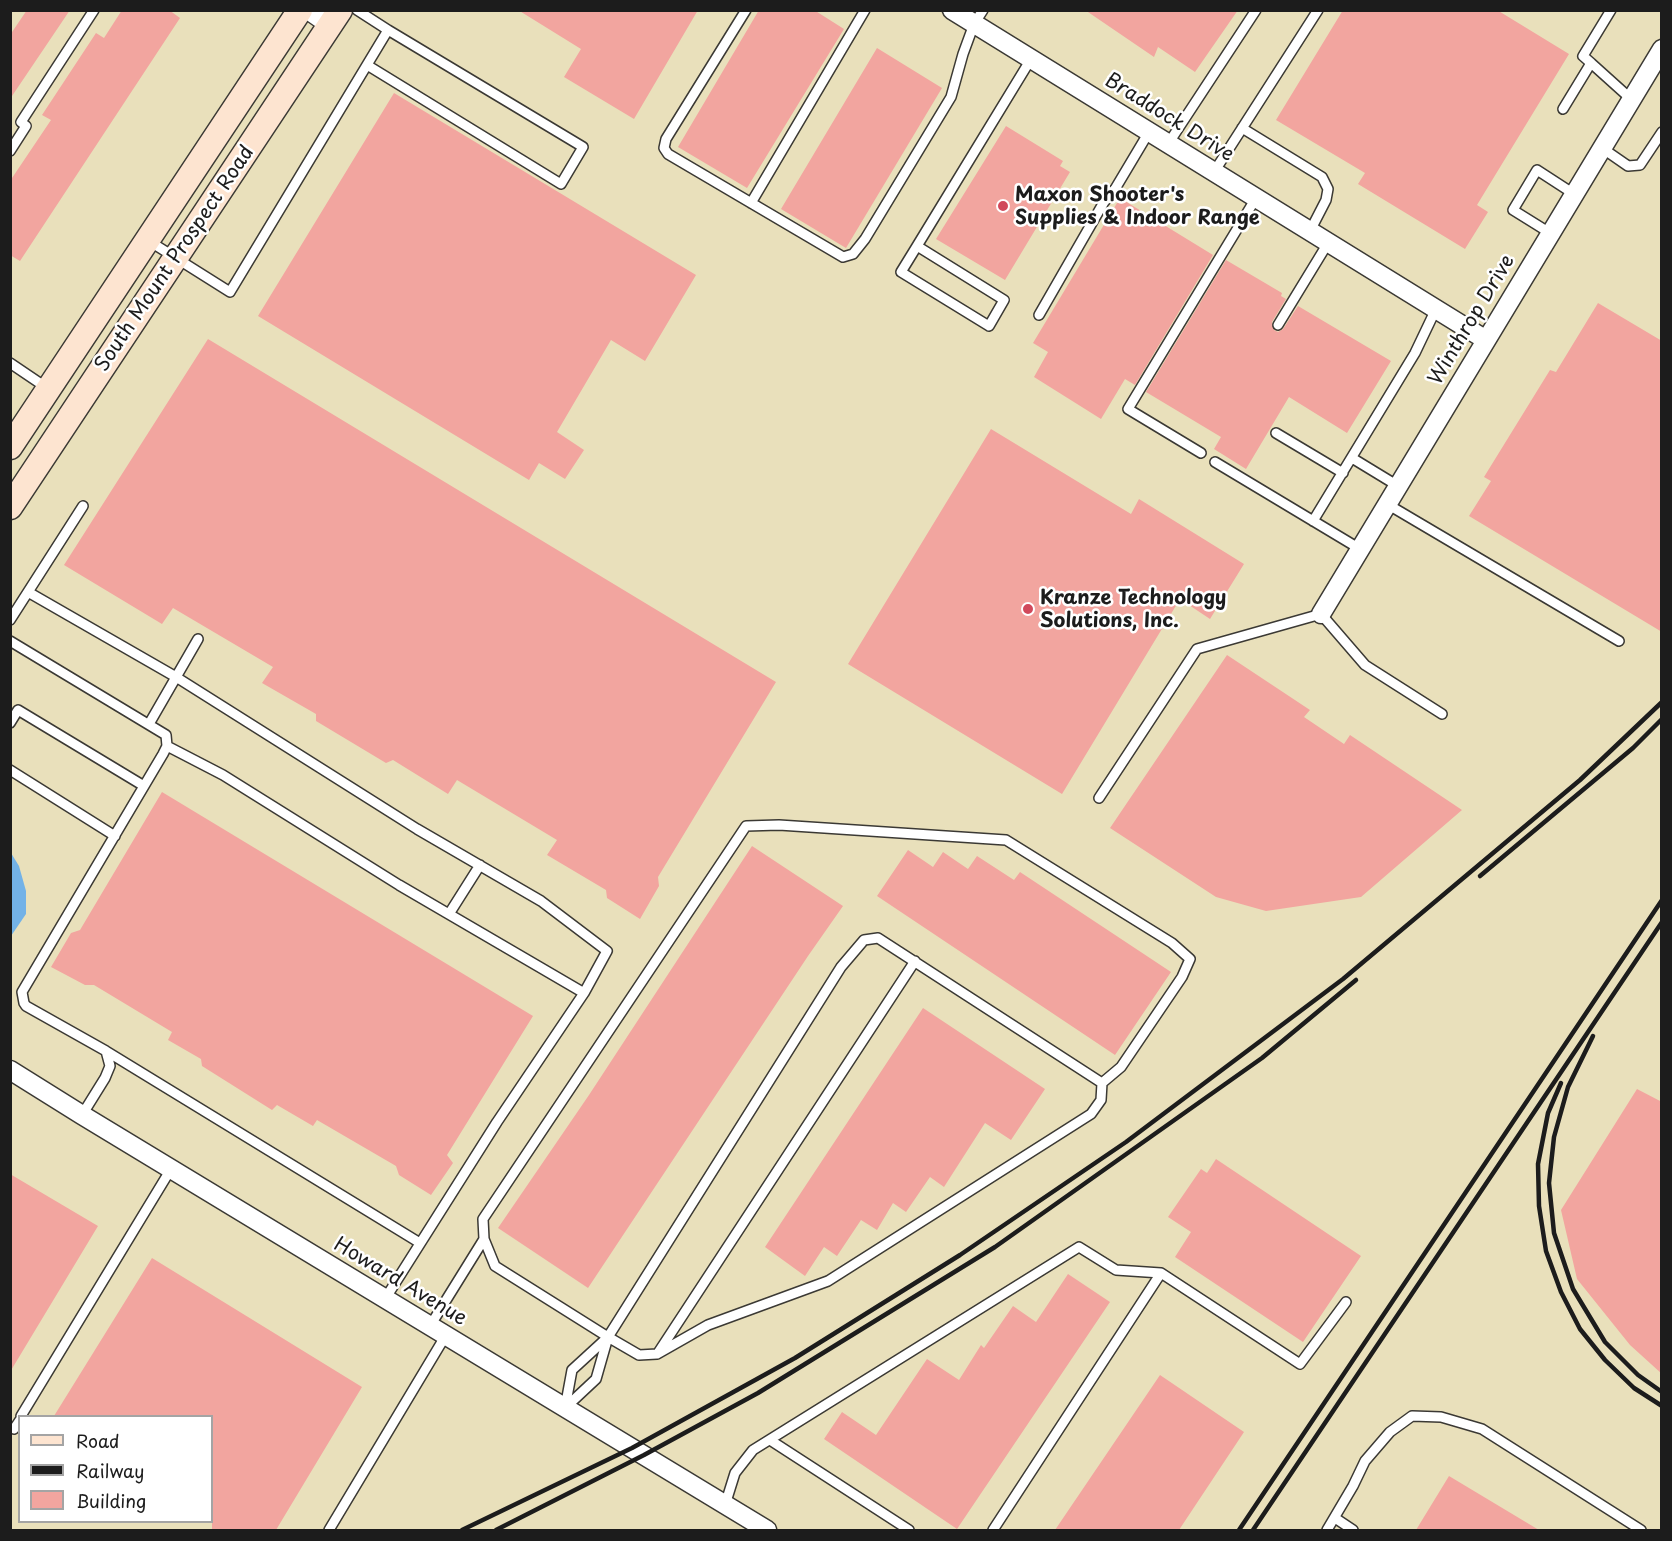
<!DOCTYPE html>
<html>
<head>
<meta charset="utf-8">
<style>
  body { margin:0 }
  #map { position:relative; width:1672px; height:1541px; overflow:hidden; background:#e9e0bb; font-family:"Playpen Sans",sans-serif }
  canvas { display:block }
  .frame { position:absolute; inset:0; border:12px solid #1c1c1c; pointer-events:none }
  .legend { position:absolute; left:18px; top:1415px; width:195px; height:108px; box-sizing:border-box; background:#fff; border:2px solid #a4a4a4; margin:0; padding:8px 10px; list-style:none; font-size:18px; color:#1c1c1c }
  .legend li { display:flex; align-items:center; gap:12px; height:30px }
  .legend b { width:30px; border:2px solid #a4a4a4 }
</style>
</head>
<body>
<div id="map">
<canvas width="1672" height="1541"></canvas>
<div class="frame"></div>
<ul class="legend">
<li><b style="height:8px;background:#fde4d0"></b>Road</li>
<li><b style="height:8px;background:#1c1c1c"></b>Railway</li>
<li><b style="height:16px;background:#f2a59f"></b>Building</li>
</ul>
</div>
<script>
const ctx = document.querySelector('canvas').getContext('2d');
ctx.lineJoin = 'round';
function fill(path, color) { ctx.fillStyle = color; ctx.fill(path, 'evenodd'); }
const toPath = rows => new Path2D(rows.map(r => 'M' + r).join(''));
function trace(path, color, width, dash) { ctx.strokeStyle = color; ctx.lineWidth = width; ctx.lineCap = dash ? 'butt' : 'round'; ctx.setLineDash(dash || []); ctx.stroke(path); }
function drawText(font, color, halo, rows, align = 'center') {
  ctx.font = font + ' "Playpen Sans",sans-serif'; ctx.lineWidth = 5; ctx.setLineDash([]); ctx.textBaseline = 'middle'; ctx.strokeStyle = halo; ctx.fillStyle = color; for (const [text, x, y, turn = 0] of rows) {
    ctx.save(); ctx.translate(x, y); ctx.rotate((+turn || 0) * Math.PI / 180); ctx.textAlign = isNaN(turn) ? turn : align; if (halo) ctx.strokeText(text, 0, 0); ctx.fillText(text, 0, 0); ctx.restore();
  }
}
fill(toPath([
  [11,853,19,866,26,891,26,914,11,936]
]), '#73b2e7');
fill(toPath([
  [27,10,70,10,10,99,10,35],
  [122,10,169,10,180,18,20,261,10,255,10,181,51,120,42,115,96,33,104,38],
  [518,10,698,10,634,119,564,77,581,49],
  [759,10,814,10,844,29,747,188,678,147],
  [1085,10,1238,10,1195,72,1158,47,1154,57],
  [1343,10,1497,10,1569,54,1477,205,1488,212,1465,249,1358,184,1365,173,1276,120],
  [877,48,942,88,846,248,781,209],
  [394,93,696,275,645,361,611,340,557,432,584,450,565,479,539,463,529,480,258,316],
  [1006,126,1063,161,1060,166,1070,172,1005,280,936,239],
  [1120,198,1213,255,1135,385,1125,379,1101,419,1034,377,1048,352,1033,343],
  [1226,260,1282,293,1281,296,1286,299,1272,322,1274,330,1278,332,1283,329,1298,306,1391,361,1347,433,1289,397,1246,469,1214,449,1221,437,1146,392],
  [1598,303,1662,341,1662,632,1469,516,1491,481,1484,477,1550,370,1556,372],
  [208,339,776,682,658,877,659,886,640,919,607,898,606,890,547,855,557,840,457,780,448,794,393,760,386,763,316,721,316,714,262,683,273,667,173,608,162,624,64,565],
  [991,429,1131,514,1139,499,1244,564,1210,619,1180,599,1062,794,848,664],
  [1227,655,1310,710,1304,717,1344,744,1350,735,1462,810,1361,897,1266,911,1216,897,1110,828],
  [162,792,533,1016,447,1155,453,1163,431,1195,399,1175,396,1166,317,1120,313,1126,277,1105,272,1110,202,1066,201,1059,168,1040,172,1032,94,985,85,985,51,967,71,933,80,930],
  [752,846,843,906,808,956,588,1288,498,1228,589,1095],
  [908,850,933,867,943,852,968,869,977,856,1014,880,1020,872,1171,972,1115,1055,877,896],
  [923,1008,1045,1089,1011,1140,985,1123,944,1187,930,1177,906,1212,893,1203,877,1230,861,1220,837,1256,824,1247,805,1276,765,1247],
  [1637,1089,1662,1102,1662,1374,1630,1345,1577,1279,1561,1210],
  [1216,1159,1361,1256,1303,1342,1175,1257,1191,1232,1168,1217,1201,1169,1207,1173],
  [10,1174,98,1226,10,1372],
  [152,1258,362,1387,276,1530,212,1530,212,1416,54,1416],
  [1068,1274,1110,1302,957,1529,824,1439,842,1412,876,1435,927,1359,959,1380,981,1345,984,1348,1013,1306,1036,1322],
  [1160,1375,1244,1432,1179,1530,1055,1530],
  [1449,1476,1539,1530,1416,1530]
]), '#f2a59f');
const lane = toPath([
  [746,10,666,139,664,148,668,154,843,257,853,254,865,239,951,97,963,54,974,24,983,10],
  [1591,63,1631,99],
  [367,65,561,184,583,147,388,30],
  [1563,109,1591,63,1583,56,1611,10],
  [1242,128,1322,177,1328,189,1326,200,1310,231],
  [1168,144,1256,10],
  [1602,148,1628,166,1640,165,1662,132],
  [10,151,26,126,21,122,94,10],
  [1214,172,1318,10],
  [751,203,865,10],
  [1550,233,1513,210,1537,170,1574,194],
  [149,241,230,292,388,30,357,10],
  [917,246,1004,300,989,326,901,272,917,246,1031,59],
  [1039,315,1104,202,1115,189,1149,132],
  [1278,325,1328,243],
  [10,363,47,388],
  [1276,433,1343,473],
  [1201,453,1128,409,1256,198],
  [1352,458,1398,486],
  [1215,462,1360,549],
  [1387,504,1619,641],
  [1313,521,1415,353,1436,309],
  [28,592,176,677,417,829,541,901,607,951,584,993,399,885,223,775,167,746],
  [10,620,83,506],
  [10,641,166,735,167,746,163,754,22,992,24,1003,26,1006,106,1051,110,1066,105,1078,82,1115],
  [10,723,18,710,144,786],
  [149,724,198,639],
  [10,770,115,836],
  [1099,798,1197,649,1321,614,1365,665,1442,714],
  [449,914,480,865],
  [106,1051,420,1243],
  [385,1299,497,1122,584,993],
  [430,1326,484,1239],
  [608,1337,841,967,864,940,878,938,1102,1083,1101,1100,1091,1114,828,1281,708,1325,657,1354,639,1355,608,1337,495,1266,484,1239,483,1219,746,826,779,825,1006,840,1172,943,1190,959,1182,977,1121,1067,1102,1083],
  [608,1337,596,1379,565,1408,572,1370,608,1337],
  [658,1353,915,961],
  [21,1416,171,1169],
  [14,1429,20,1420],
  [770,1440,909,1530],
  [725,1505,735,1473,753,1450,1079,1247,1116,1270,1161,1273,1300,1364,1346,1302],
  [1335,1518,1353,1530],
  [329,1530,446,1335],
  [993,1530,1161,1273],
  [1327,1530,1353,1486,1365,1461,1390,1432,1412,1416,1441,1417,1482,1429,1641,1530]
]);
const street = toPath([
  [308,10,331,26],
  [952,10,1486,340],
  [1321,614,1662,49],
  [10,1070,82,1115,767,1530]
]);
const secondary = toPath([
  [10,447,300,10],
  [10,507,340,10]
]);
trace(lane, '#3b3934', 12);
trace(street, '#3b3934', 21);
trace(secondary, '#3b3934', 27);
trace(lane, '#fff', 9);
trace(street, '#fff', 18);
trace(secondary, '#fde4d0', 24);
trace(toPath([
  [1480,876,1633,748,1662,719],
  [1593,1036,1568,1087,1554,1137,1549,1183,1554,1233,1573,1289,1605,1342,1638,1375,1662,1392],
  [1561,1083,1548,1113,1538,1164,1539,1206,1546,1251,1561,1292,1580,1329,1605,1360,1634,1388,1662,1406],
  [462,1530,632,1448,795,1358,960,1255,1126,1142,1343,979,1580,780,1662,702],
  [496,1530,644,1455,758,1393,995,1247,1262,1058,1356,980],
  [1239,1530,1662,900],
  [1253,1530,1662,922]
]), '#1c1c1c', 4.5);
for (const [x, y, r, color] of [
  [1003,206,6,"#d1495b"],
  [1028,609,6,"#d1495b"]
]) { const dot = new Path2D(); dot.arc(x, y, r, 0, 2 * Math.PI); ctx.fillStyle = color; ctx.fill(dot); trace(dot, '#fff', 2); }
drawText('20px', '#1c1c1c', '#fff', [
  ["Braddock Drive",1169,118,32],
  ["South Mount Prospect Road",175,259,-56],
  ["Winthrop Drive",1472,320,-59],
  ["Howard Avenue",400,1282,31]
]);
drawText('bold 20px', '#1c1c1c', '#fff', [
  ["Maxon Shooter's",1015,195],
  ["Supplies & Indoor Range",1015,218],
  ["Kranze Technology",1040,598],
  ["Solutions, Inc.",1040,621]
], 'left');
</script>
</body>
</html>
